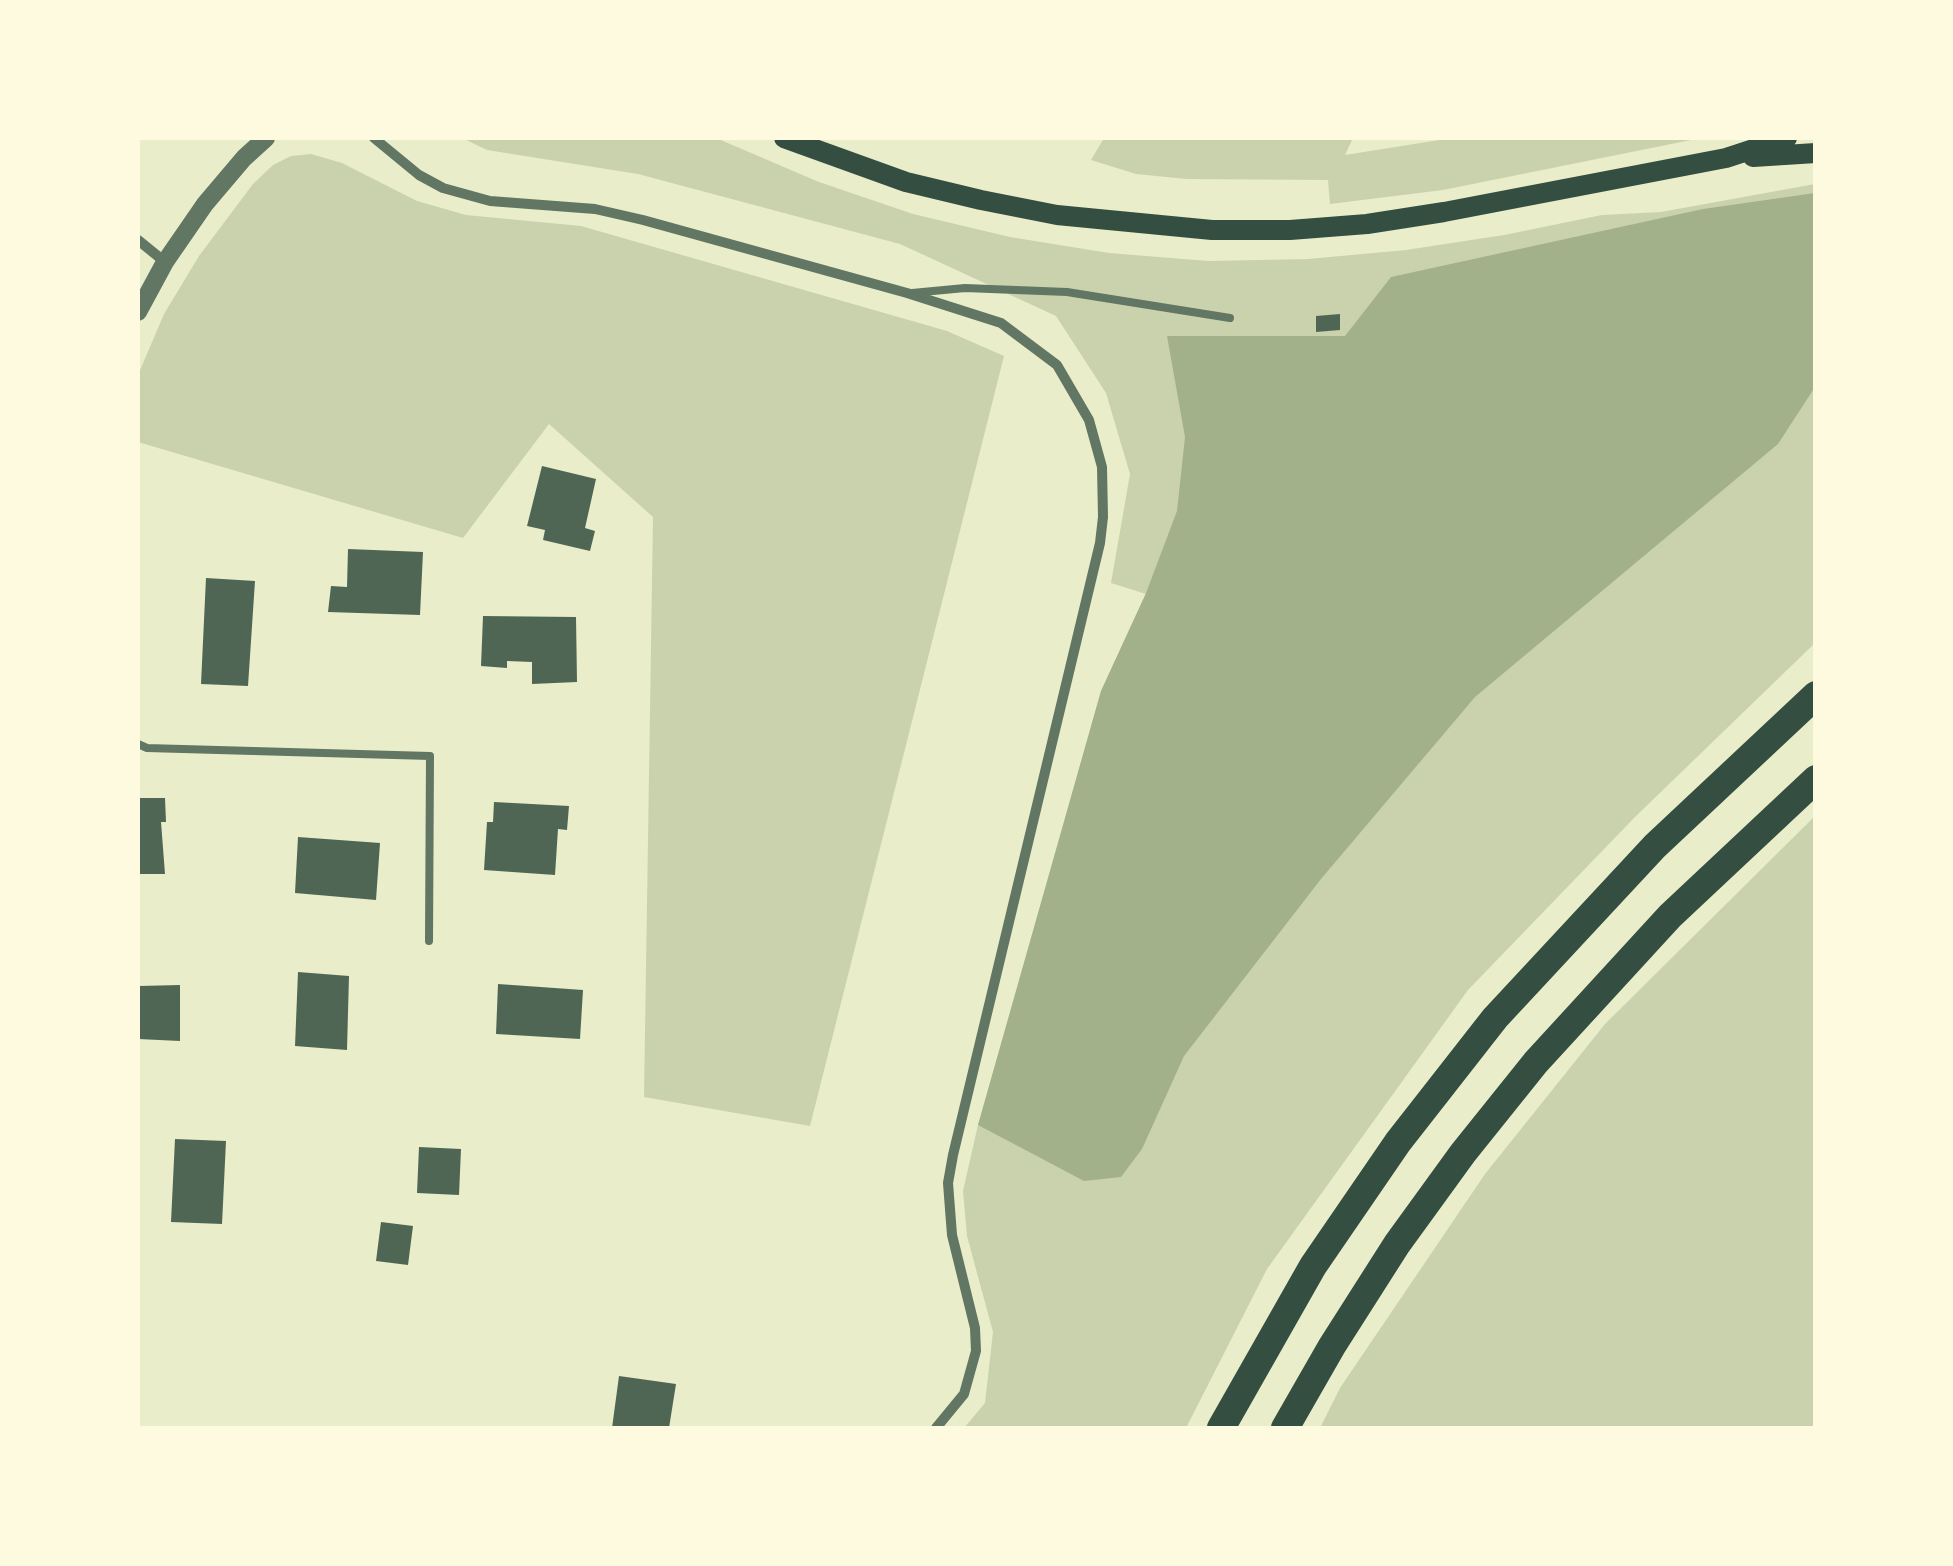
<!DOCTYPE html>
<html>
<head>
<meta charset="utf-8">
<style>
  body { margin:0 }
  #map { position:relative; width:1953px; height:1566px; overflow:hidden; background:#e9edc9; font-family:Rubik,sans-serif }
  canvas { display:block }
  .frame { position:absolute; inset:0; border:140px solid #fefae0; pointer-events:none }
</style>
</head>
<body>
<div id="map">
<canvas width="1953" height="1566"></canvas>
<div class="frame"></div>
</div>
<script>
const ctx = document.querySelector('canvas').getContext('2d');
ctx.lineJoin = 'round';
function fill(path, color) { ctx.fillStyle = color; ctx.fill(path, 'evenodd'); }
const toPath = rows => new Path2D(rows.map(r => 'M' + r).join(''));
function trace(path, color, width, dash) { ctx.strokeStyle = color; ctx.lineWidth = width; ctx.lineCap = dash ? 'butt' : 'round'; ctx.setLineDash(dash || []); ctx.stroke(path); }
fill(toPath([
  [462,138,716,138,819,182,913,214,1010,237,1109,253,1208,261,1308,259,1406,250,1504,235,1602,215,1661,212,1815,184,1815,643,1635,817,1468,990,1267,1269,1186,1428,964,1428,985,1403,993,1332,967,1236,963,1191,978,1125,1101,691,1146,594,1111,583,1130,474,1106,393,1056,316,900,244,638,174,487,150],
  [1104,138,1353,138,1345,155,1452,138,1701,138,1443,190,1330,204,1328,180,1187,179,1136,174,1091,160],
  [311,154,342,163,417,201,466,215,581,226,947,331,1004,356,810,1126,644,1097,653,517,549,424,463,538,138,442,138,375,164,314,199,256,253,184,273,165,291,156],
  [1815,816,1815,1428,1320,1428,1340,1388,1485,1174,1605,1024]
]), '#cad2ad');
fill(toPath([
  [1815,193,1815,387,1778,444,1475,697,1321,879,1184,1056,1142,1149,1121,1177,1084,1181,978,1125,1101,691,1146,593,1177,511,1185,437,1167,336,1345,336,1391,277,1703,209]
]), '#a3b18a');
fill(toPath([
  [1340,314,1340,330,1316,332,1316,316],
  [542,466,596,479,585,528,595,531,590,551,543,540,545,530,527,526],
  [348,549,423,552,420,615,328,612,331,586,347,587],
  [206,578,255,581,248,686,201,684],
  [483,616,576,617,577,682,532,684,532,662,507,661,507,668,481,666],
  [138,798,165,798,166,822,161,822,165,874,138,874],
  [494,802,569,806,567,830,558,829,555,875,484,870,487,822,493,822],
  [298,837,380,843,376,900,295,893],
  [298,972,349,976,347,1050,295,1046],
  [498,984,583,990,580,1039,496,1034],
  [180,985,180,1041,138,1039,139,986],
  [175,1139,226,1141,222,1224,171,1222],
  [419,1147,461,1149,459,1195,417,1193],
  [381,1222,413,1226,408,1265,376,1261],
  [619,1376,676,1384,669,1428,612,1428]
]), '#4f6655');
trace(toPath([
  [912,293,965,288,1067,292,1230,318],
  [138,744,147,748,430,756,429,941]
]), '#617663', 8);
trace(toPath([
  [374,138,419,175,443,188,490,201,595,209,643,220,907,293,1001,323,1057,365,1089,420,1102,467,1103,517,1100,543,953,1155,948,1183,952,1235,975,1328,976,1351,964,1394,936,1428],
  [138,240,165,262]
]), '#617663', 10);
trace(toPath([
  [138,312,165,262,205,204,244,158,266,138]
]), '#617663', 18);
trace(toPath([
  [784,138,906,182,981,200,1057,215,1212,230,1290,230,1367,224,1444,212,1726,158,1787,138],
  [1753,157,1816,153]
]), '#344e41', 20);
trace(toPath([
  [1221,1428,1313,1266,1398,1142,1495,1018,1655,846,1816,695],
  [1285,1428,1332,1346,1397,1244,1463,1153,1536,1062,1670,916,1816,779]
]), '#344e41', 28);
</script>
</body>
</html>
